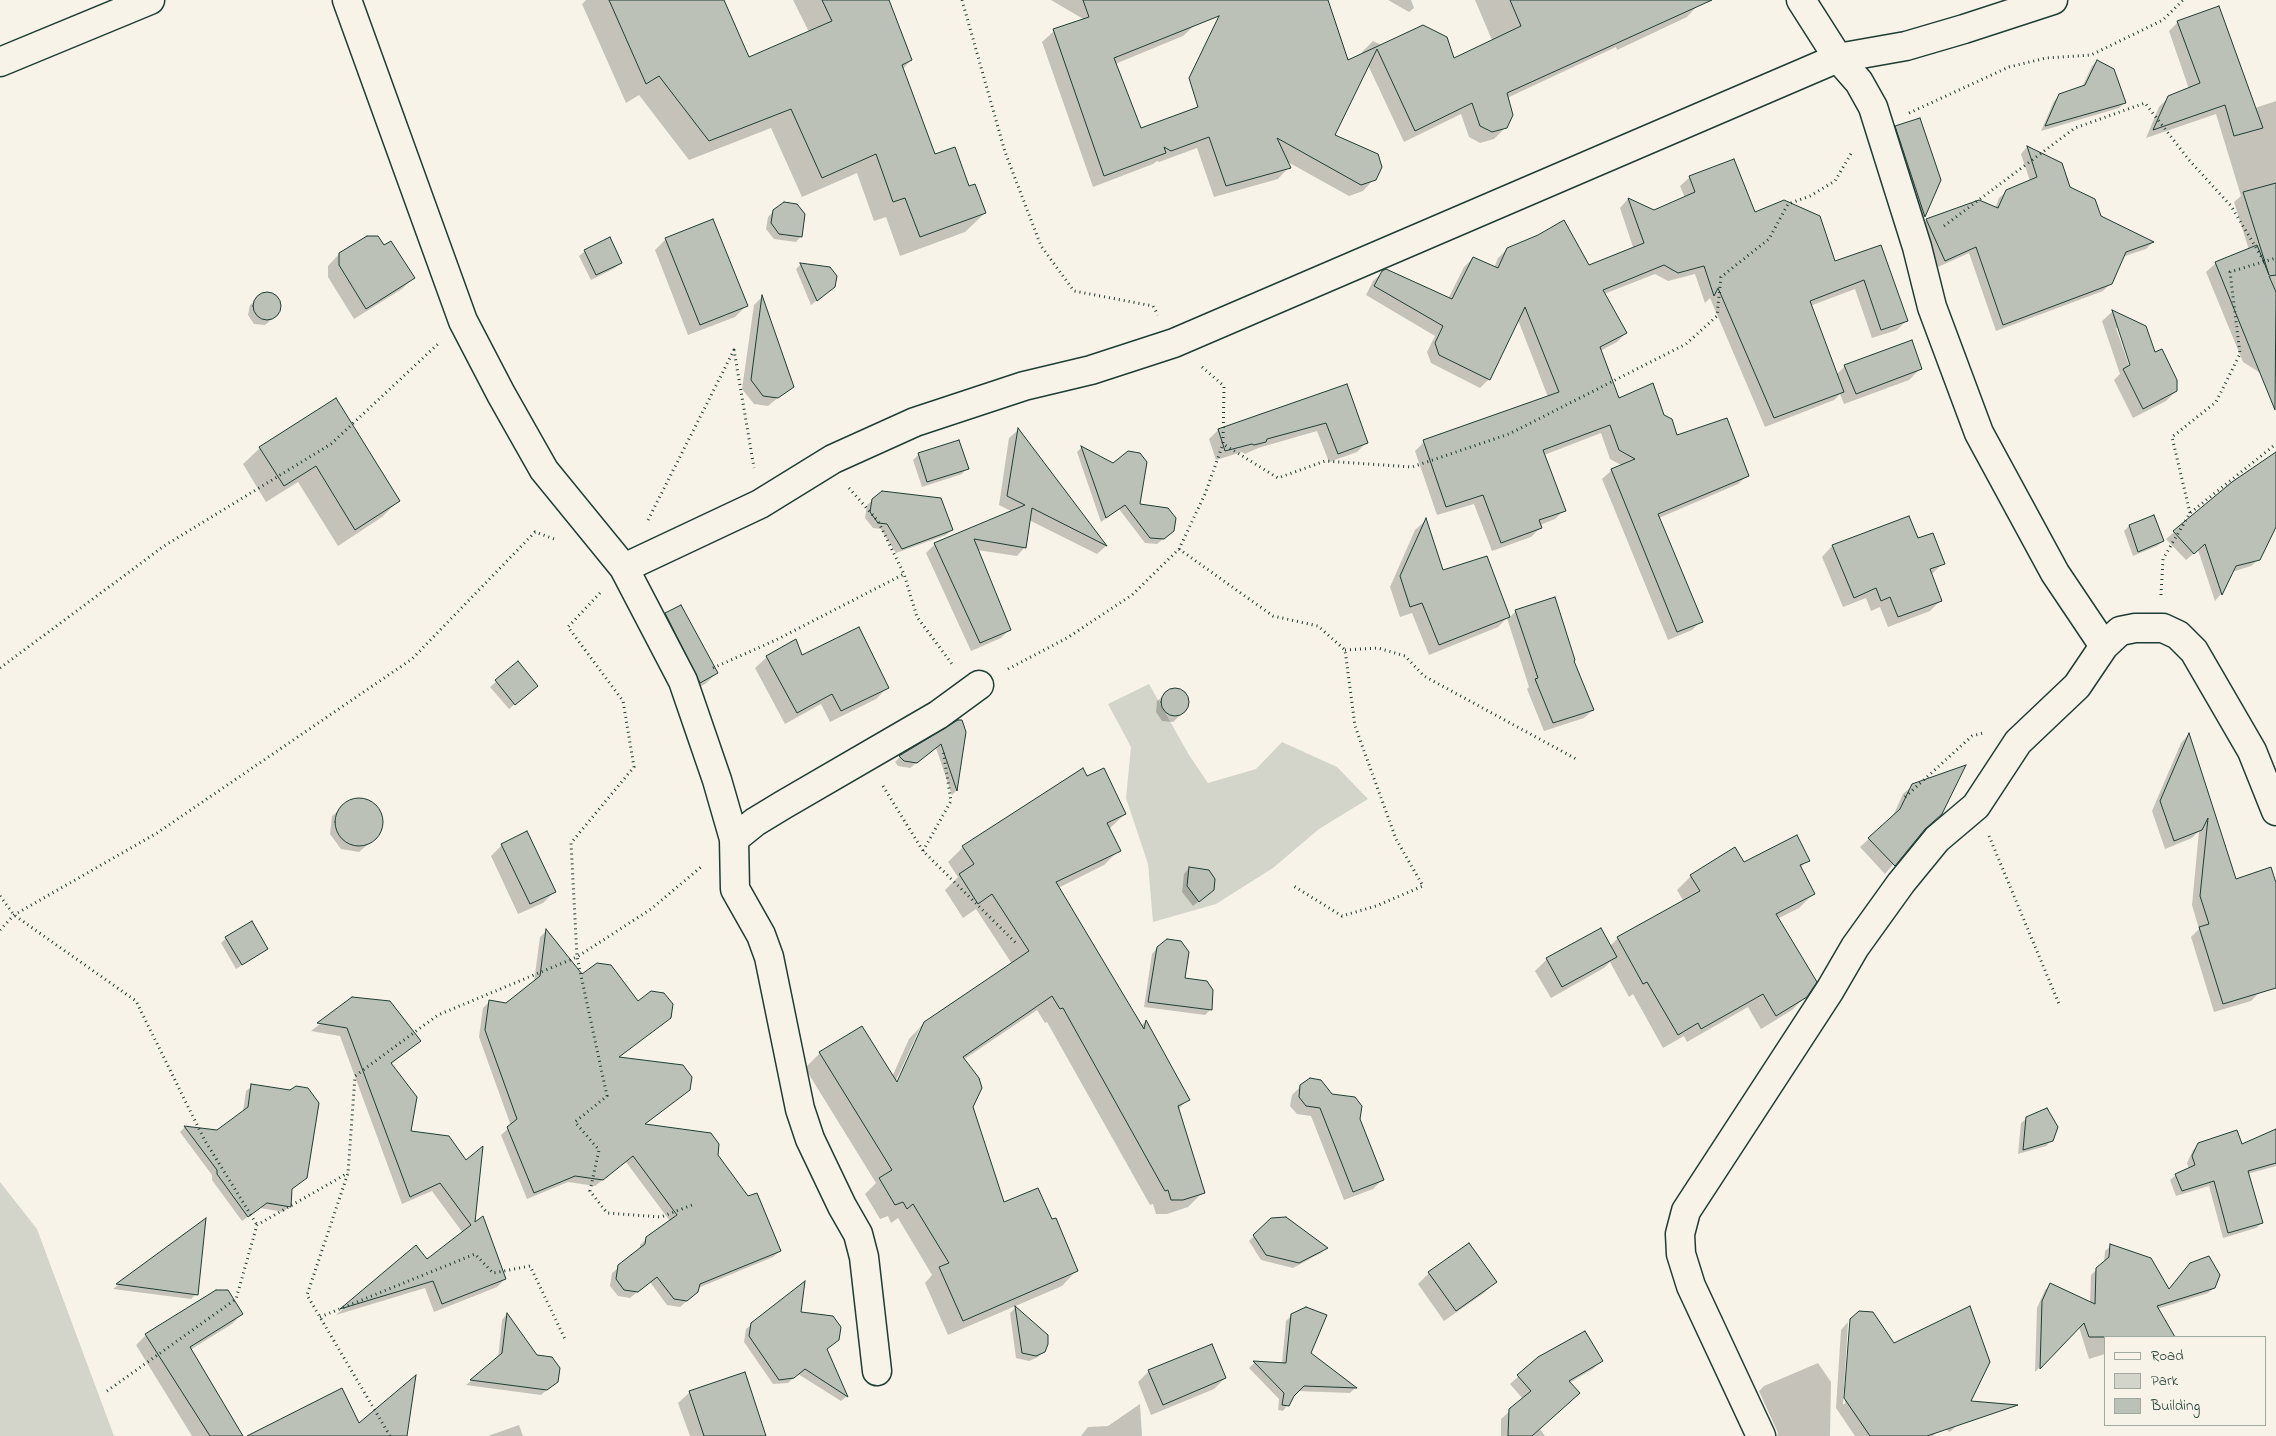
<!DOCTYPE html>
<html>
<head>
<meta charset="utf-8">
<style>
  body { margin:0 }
  #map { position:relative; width:2276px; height:1436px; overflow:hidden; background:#f7f3e8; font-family:"Indie Flower",sans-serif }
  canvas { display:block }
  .legend { position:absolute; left:2104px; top:1336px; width:162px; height:90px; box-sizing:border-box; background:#f7f3e8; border:1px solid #a1aaa0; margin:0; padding:6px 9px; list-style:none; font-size:15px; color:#1f3d34 }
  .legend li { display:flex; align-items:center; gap:10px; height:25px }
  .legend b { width:25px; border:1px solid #a1aaa0 }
</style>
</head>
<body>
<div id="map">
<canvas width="2276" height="1436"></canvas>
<ul class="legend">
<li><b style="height:6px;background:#f7f3e8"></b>Road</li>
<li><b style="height:14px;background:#d3d5ca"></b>Park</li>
<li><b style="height:14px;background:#bbc1b6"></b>Building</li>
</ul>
</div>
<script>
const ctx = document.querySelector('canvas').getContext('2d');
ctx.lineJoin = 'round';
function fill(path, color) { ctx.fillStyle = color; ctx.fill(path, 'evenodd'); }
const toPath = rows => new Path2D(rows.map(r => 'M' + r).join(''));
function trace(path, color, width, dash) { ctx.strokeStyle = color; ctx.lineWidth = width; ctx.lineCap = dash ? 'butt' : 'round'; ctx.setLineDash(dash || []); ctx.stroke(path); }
fill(toPath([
  [1149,684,1189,755,1208,783,1256,769,1282,742,1337,767,1368,799,1319,829,1273,868,1216,904,1153,922,1148,864,1126,798,1131,747,1108,704],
  [0,1182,37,1229,114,1436,0,1436]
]), '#d3d5ca');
fill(toPath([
  [586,0,722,0,748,59,809,32,793,0,886,0,911,60,903,69,934,156,968,188,985,213,965,232,900,256,886,217,874,221,857,173,802,197,771,128,689,160,639,95,626,103,582,4],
  [1051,0,1186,0,1195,25,1183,36,1115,64,1140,130,1348,61,1363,55,1362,52,1373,41,1388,48,1503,66,1475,0,1696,0,1698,5,1687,17,1617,50,1616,47,1507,98,1506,127,1494,139,1480,143,1469,137,1461,114,1404,142,1368,65,1333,136,1374,179,1363,191,1349,196,1286,161,1289,167,1278,179,1214,197,1197,148,1159,162,1157,161,1153,164,1093,187,1042,42,1054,31,1085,20],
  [1388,0,1411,0,1414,8,1409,12],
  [2178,22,2255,108,2276,101,2276,377,2270,379,2243,362,2206,272,2216,263,2249,250,2234,202,2241,196,2216,114,2146,138,2159,107,2169,97,2189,89,2169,31],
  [2097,61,2125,102,2119,108,2041,131,2054,101,2060,95,2082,87,2092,66],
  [1896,127,1940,180,1924,216,1919,221,1891,133],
  [2027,147,2061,164,2069,188,2100,217,2152,243,2146,249,2122,257,2111,283,2103,291,1996,331,1969,253,1938,267,1920,227,1926,220,1995,209,1999,198,2007,191,2030,181,2021,154],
  [1734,160,1754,214,1835,263,1880,247,1906,321,1897,330,1872,338,1855,289,1810,306,1836,375,1845,366,1921,368,1909,380,1844,404,1840,394,1834,400,1765,427,1710,298,1705,303,1695,274,1668,281,1655,274,1604,294,1626,333,1617,342,1600,351,1618,399,1663,416,1676,437,1748,475,1738,484,1659,518,1701,621,1692,630,1668,640,1602,479,1612,470,1623,466,1610,459,1601,433,1544,455,1564,510,1555,519,1540,525,1540,528,1531,537,1492,551,1474,504,1437,515,1415,451,1424,442,1548,397,1518,320,1489,379,1480,388,1431,363,1427,352,1435,336,1366,295,1373,281,1383,272,1448,299,1464,267,1473,258,1494,268,1498,258,1507,249,1589,266,1633,247,1620,208,1628,199,1654,211,1685,198,1680,186,1690,177],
  [774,211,801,236,796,242,774,239,766,229,768,217],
  [666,239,747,305,735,317,688,335,655,250],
  [383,247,413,278,402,289,354,319,328,277,328,266,339,254],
  [585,251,621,262,615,268,591,280,579,256],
  [801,264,834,287,811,305,796,269],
  [264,293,275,294,281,303,279,313,265,325,254,324,248,315,250,305],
  [762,297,792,386,768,406,754,404,742,389,754,305],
  [2112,312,2145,327,2155,354,2176,391,2166,401,2133,418,2114,380,2120,374,2102,321],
  [2116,328,2119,328,2134,371,2131,371],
  [1346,386,1366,443,1357,452,1329,462,1317,431,1258,448,1245,454,1242,452,1216,460,1209,439,1218,430],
  [335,400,399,500,382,517,338,546,298,482,266,502,243,464,260,448],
  [1018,430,1106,546,1097,554,1029,520,1025,547,1017,556,977,550,1009,630,1001,638,971,651,926,553,935,544,1013,512,999,505,1009,438],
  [1082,447,1139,505,1173,531,1157,544,1145,543,1119,509,1101,522,1077,452],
  [919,454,967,468,962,474,922,487,913,460],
  [2276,454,2276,524,2259,559,2251,566,2232,572,2221,594,2215,601,2198,550,2186,560,2166,539,2233,483],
  [873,500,951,530,946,535,896,553,881,529,873,528,865,518,867,505],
  [1908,517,1917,540,1943,563,1931,575,1941,600,1930,611,1888,627,1880,607,1871,611,1866,598,1843,607,1822,557,1832,546],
  [2153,517,2163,541,2157,546,2133,556,2124,531,2129,526],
  [1425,521,1442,571,1486,558,1509,618,1516,611,1573,661,1593,710,1584,718,1544,731,1527,689,1529,687,1507,618,1498,627,1429,655,1412,613,1400,617,1390,587,1415,530],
  [666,614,717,673,705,684,689,693,655,626],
  [767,657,801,657,887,688,876,699,830,722,821,704,785,724,755,668],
  [518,663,531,691,509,709,490,687],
  [1172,689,1182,690,1188,699,1187,709,1173,722,1162,721,1156,712,1157,701],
  [965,732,956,791,952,795,936,748,910,768,898,766,895,762,900,757],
  [2188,735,2235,881,2276,886,2276,975,2251,1001,2214,1012,2191,937,2199,929,2192,905,2199,831,2192,838,2165,849,2152,811,2181,743],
  [1087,778,1125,814,1109,829,1119,850,1104,865,1058,888,1141,1026,1145,1022,1188,1099,1178,1110,1203,1192,1188,1207,1167,1214,1156,1214,1153,1204,1150,1205,1047,1022,1045,1023,1037,1010,963,1060,972,1107,1003,1204,1051,1221,1077,1270,1062,1286,948,1335,925,1283,932,1275,898,1218,891,1223,888,1216,880,1219,865,1194,876,1183,805,1068,820,1053,892,1077,909,1039,924,1023,1012,964,976,909,963,918,945,890,958,877,948,862,963,847],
  [920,1028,922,1028,895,1088,893,1087],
  [1913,785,1921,832,1885,874,1860,847,1892,818,1903,794],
  [353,799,371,801,382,816,380,834,359,852,341,849,330,834,332,816],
  [502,845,555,891,543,903,518,914,491,856],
  [1808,860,1800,868,1813,894,1799,908,1777,919,1806,996,1792,1010,1761,1029,1748,1007,1687,1042,1684,1036,1663,1048,1633,994,1629,997,1610,962,1604,968,1551,998,1535,971,1547,959,1601,930,1610,946,1618,938,1684,902,1677,890,1691,876,1744,863],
  [1189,868,1213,890,1193,906,1182,892,1184,874],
  [546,931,618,1058,689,1089,644,1125,716,1156,780,1251,773,1257,698,1288,697,1292,680,1307,667,1305,650,1282,630,1298,618,1296,610,1286,612,1273,640,1250,640,1245,647,1238,670,1221,626,1162,595,1186,568,1182,527,1199,501,1135,511,1126,479,1037,483,1008,490,1001,506,1004,534,982,540,937],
  [226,938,267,949,236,969,221,943],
  [1157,948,1210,1010,1205,1015,1144,1007,1152,954],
  [352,999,420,1041,390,1065,410,1132,474,1224,505,1279,497,1287,434,1312,425,1288,336,1315,416,1247,426,1261,463,1233,432,1191,402,1204,340,1036,311,1031],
  [252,1086,291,1190,289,1206,284,1212,260,1208,242,1221,212,1180,212,1175,180,1132,185,1127,218,1131,243,1112,246,1091],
  [1301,1086,1331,1095,1359,1119,1382,1180,1373,1189,1344,1200,1311,1116,1297,1114,1290,1106,1292,1095],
  [2027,1118,2052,1140,2046,1146,2018,1154,2021,1123],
  [2276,1130,2276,1166,2247,1174,2262,1223,2256,1228,2223,1238,2209,1186,2176,1196,2170,1180,2176,1175,2189,1169,2187,1163,2193,1150,2199,1144,2241,1146],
  [1271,1219,1326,1248,1321,1253,1293,1268,1261,1260,1249,1241],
  [204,1220,196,1294,191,1299,113,1289],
  [2111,1246,2168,1290,2214,1288,2208,1293,2157,1309,2173,1337,2105,1337,2105,1354,2089,1359,2079,1327,2035,1372,2037,1308,2045,1290,2050,1285,2090,1303,2091,1275,2104,1263,2105,1251],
  [1429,1273,1495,1282,1484,1293,1444,1321,1418,1284],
  [1015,1308,1046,1335,1044,1351,1038,1357,1029,1361,1016,1358,1010,1313],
  [799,1313,838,1340,826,1350,846,1397,841,1401,798,1374,788,1383,773,1384,744,1342,746,1329,752,1324],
  [242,1314,232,1324,190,1350,241,1436,192,1436,136,1345,146,1335],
  [506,1315,557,1381,541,1395,466,1385,498,1359,502,1320],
  [1292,1315,1310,1354,1355,1388,1350,1393,1297,1391,1283,1411,1278,1410,1279,1399,1249,1368,1254,1363,1282,1364,1286,1321],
  [1851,1320,1894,1345,1959,1423,1950,1432,1941,1427,1933,1436,1855,1436,1836,1408,1841,1330,1848,1322,1843,1404,1845,1404],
  [1539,1358,1601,1361,1593,1369,1569,1383,1540,1429,1545,1436,1501,1436,1501,1419,1523,1399,1510,1384],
  [1818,1363,1831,1382,1830,1436,1777,1436,1778,1433,1759,1391,1764,1386],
  [1149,1371,1225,1378,1214,1389,1151,1415,1138,1382],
  [690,1392,764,1436,690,1436,678,1403],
  [1140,1404,1142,1436,1081,1436,1088,1427,1108,1426],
  [519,1425,523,1436,488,1436]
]), '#0003');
const building = toPath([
  [609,0,724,0,749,57,832,21,822,0,889,0,912,60,902,65,935,154,955,147,969,186,975,184,986,213,920,237,905,198,893,202,876,154,822,178,791,109,709,141,659,76,646,84,609,0],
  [1083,0,1328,0,1348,60,1423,25,1447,37,1454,58,1521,26,1510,0,1712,0,1507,93,1513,115,1507,128,1492,132,1480,126,1472,103,1415,131,1377,49,1335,135,1378,154,1382,167,1376,180,1361,185,1277,138,1291,168,1226,186,1209,137,1171,151,1164,147,1166,153,1104,176,1053,29,1089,17,1083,0],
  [1219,16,1189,78,1198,107,1141,128,1114,58,1219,16],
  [2219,6,2263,128,2234,136,2225,105,2153,130,2168,96,2200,83,2177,21,2219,6],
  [2097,60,2114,69,2126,103,2045,126,2059,94,2085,85,2097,60],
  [1920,118,1941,180,1925,217,1895,126,1920,118],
  [2027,146,2062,163,2070,187,2095,199,2101,216,2154,242,2126,252,2112,284,2003,325,1976,247,1945,261,1926,219,1979,200,1998,208,2006,190,2037,177,2027,146],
  [1734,159,1755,212,1784,200,1820,216,1835,261,1881,245,1908,321,1881,330,1864,280,1810,301,1844,392,1774,418,1718,288,1714,296,1704,266,1678,273,1664,265,1603,290,1627,333,1600,347,1619,398,1653,383,1664,415,1672,419,1677,435,1727,418,1749,476,1658,514,1703,622,1677,632,1611,469,1635,459,1619,450,1610,425,1543,450,1566,511,1539,520,1542,528,1501,543,1483,495,1446,507,1423,440,1559,392,1525,307,1490,380,1439,355,1435,343,1443,326,1374,286,1382,271,1386,269,1452,299,1473,257,1498,268,1507,248,1538,235,1564,220,1589,265,1644,243,1628,198,1654,210,1695,192,1689,176,1734,159],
  [2276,183,2276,275,2269,276,2276,292,2275,410,2215,262,2257,245,2269,275,2243,192,2276,183],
  [784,202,797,204,805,214,802,237,779,234,771,223,773,210,784,202],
  [713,219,748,306,700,325,665,238,713,219],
  [367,236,378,236,384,245,391,241,415,278,366,309,339,265,339,253,367,236],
  [610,237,622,263,596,275,584,250,610,237],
  [800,263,830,267,837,276,835,287,817,301,800,263],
  '253 306a14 14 0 1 1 28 0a14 14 0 1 1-28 0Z',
  [762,295,794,387,778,398,763,396,751,380,762,295],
  [2112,310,2146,326,2155,352,2162,349,2177,380,2177,391,2143,409,2123,369,2130,365,2112,310],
  [1912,340,1922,369,1856,394,1844,365,1912,340],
  [1347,384,1368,443,1338,454,1326,423,1267,439,1266,442,1254,445,1252,444,1225,451,1218,429,1347,384],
  [336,398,400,501,355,530,316,466,284,486,259,447,336,398],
  [1018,428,1107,546,1032,508,1026,548,974,539,1011,630,980,643,934,543,1025,505,1007,496,1018,428],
  [959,440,969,469,927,482,918,453,959,440],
  [1081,446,1113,463,1128,451,1140,453,1147,462,1140,504,1168,508,1176,518,1174,531,1164,539,1150,538,1125,505,1106,518,1081,446],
  [2276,452,2276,527,2260,560,2236,566,2222,595,2205,544,2194,554,2173,531,2232,482,2276,452],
  [882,491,941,498,953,530,902,549,887,524,878,523,870,512,872,499,882,491],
  [2154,515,2164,541,2138,552,2129,525,2154,515],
  [1909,516,1918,538,1933,533,1945,564,1930,569,1942,601,1898,617,1890,597,1881,601,1876,588,1854,598,1832,545,1909,516],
  [1426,518,1443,570,1487,556,1510,617,1439,645,1422,603,1410,607,1400,576,1426,518],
  [1555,597,1575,660,1574,661,1594,710,1553,723,1535,679,1538,678,1515,610,1555,597],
  [681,605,718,673,700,683,665,613,681,605],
  [859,627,889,688,841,711,832,694,797,713,766,656,796,639,802,655,859,627],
  [518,661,538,686,515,705,495,680,518,661],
  '1161 702a14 14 0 1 1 28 0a14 14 0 1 1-28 0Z',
  [958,720,962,720,966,732,957,791,941,744,917,763,904,761,899,756,958,720],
  [2189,733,2236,879,2271,867,2276,883,2276,988,2223,1004,2199,927,2209,924,2200,896,2208,818,2202,830,2174,841,2160,801,2189,733],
  [1966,765,1942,814,1925,829,1895,866,1868,838,1900,809,1912,784,1966,765],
  [1083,768,1087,776,1104,768,1126,814,1107,823,1121,851,1056,882,1144,1029,1146,1020,1190,1100,1178,1106,1205,1193,1183,1200,1171,1200,1168,1190,1165,1191,1063,1008,1060,1009,1052,996,963,1057,979,1078,982,1088,973,1107,1004,1202,1038,1188,1052,1219,1056,1218,1078,1271,963,1321,939,1267,949,1263,913,1204,907,1209,903,1202,895,1205,879,1178,892,1170,819,1052,862,1026,897,1082,924,1022,1029,951,992,894,978,904,959,874,974,864,962,846,1083,768],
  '335 822a24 24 0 1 1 48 0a24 24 0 1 1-48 0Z',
  [527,831,556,892,530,904,501,844,527,831],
  [1797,835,1810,861,1800,865,1815,894,1776,914,1817,982,1807,997,1776,1016,1763,994,1701,1029,1698,1023,1678,1035,1647,982,1643,984,1617,937,1700,891,1690,875,1735,847,1744,862,1797,835],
  [1189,867,1209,870,1215,879,1214,890,1199,902,1187,886,1189,867],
  [252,921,268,949,242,965,225,937,252,921],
  [1601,928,1617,957,1562,987,1546,958,1601,928],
  [546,929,582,974,597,963,611,965,638,1001,651,991,664,993,673,1004,671,1018,619,1057,683,1065,692,1077,690,1090,645,1124,711,1133,719,1144,718,1155,748,1196,757,1193,781,1251,700,1284,698,1292,687,1301,674,1299,657,1277,638,1292,624,1290,616,1279,618,1265,645,1244,646,1237,677,1215,633,1156,603,1180,575,1176,534,1193,507,1127,517,1119,485,1030,489,1000,506,1003,540,976,546,929],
  [1167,939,1181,941,1189,952,1185,978,1207,981,1213,990,1212,1010,1148,1002,1157,947,1167,939],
  [352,997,390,1001,421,1041,391,1063,417,1097,411,1131,449,1136,466,1160,483,1146,475,1222,483,1216,506,1279,442,1304,433,1281,340,1309,416,1245,427,1259,471,1225,440,1183,410,1197,347,1028,317,1023,352,997],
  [1310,1078,1321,1080,1332,1094,1355,1097,1362,1106,1360,1119,1384,1180,1353,1192,1320,1108,1306,1106,1299,1097,1300,1085,1310,1078],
  [251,1084,290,1090,296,1086,308,1088,319,1103,307,1178,292,1189,291,1207,267,1203,248,1217,217,1174,217,1170,184,1126,217,1130,248,1107,251,1084],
  [2047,1108,2058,1127,2053,1141,2023,1150,2026,1117,2047,1108],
  [2276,1129,2276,1163,2248,1171,2263,1223,2228,1233,2214,1181,2182,1191,2175,1174,2195,1165,2192,1156,2198,1143,2237,1130,2242,1144,2276,1129],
  [1286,1217,1328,1248,1299,1263,1266,1255,1253,1235,1271,1218,1286,1217],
  [206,1218,198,1295,116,1284,206,1218],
  [1469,1243,1497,1282,1456,1311,1428,1272,1469,1243],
  [2110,1244,2151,1258,2169,1289,2190,1263,2209,1256,2220,1275,2215,1288,2157,1306,2175,1337,2089,1337,2084,1323,2040,1369,2042,1301,2050,1283,2095,1304,2096,1268,2109,1257,2110,1244],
  [805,1281,801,1312,833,1316,841,1327,839,1340,827,1349,848,1397,805,1369,794,1378,779,1380,749,1336,751,1323,805,1281],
  [216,1290,228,1290,243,1314,190,1347,243,1436,210,1436,145,1334,216,1290],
  [1015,1306,1048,1335,1048,1344,1045,1352,1036,1356,1022,1353,1015,1306],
  [1970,1306,1990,1362,1971,1401,2018,1405,1927,1436,1870,1436,1844,1398,1850,1319,1859,1311,1873,1312,1894,1343,1970,1306],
  [1306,1307,1327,1315,1311,1353,1357,1388,1304,1386,1294,1396,1289,1406,1282,1405,1284,1393,1253,1361,1286,1363,1291,1314,1306,1307],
  [507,1313,537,1355,552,1357,560,1368,558,1382,547,1390,470,1380,502,1353,507,1313],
  [1585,1331,1603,1361,1569,1381,1580,1393,1532,1436,1508,1436,1509,1409,1531,1391,1517,1375,1538,1357,1585,1331],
  [1212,1344,1226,1378,1163,1405,1148,1370,1212,1344],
  [745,1372,766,1436,704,1436,689,1391,745,1372],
  [416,1375,407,1436,247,1436,342,1388,359,1423,416,1375]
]);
fill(building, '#bbc1b6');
trace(building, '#1f3d34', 1);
const minor = toPath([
  [347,0,463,321,501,394,544,470,624,568,683,681,717,780,734,839,735,889,761,935,769,957,800,1109,810,1139,842,1206,858,1234,864,1257,877,1371],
  [1801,0,1838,58,1859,82,1873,107,1917,247,1932,307,1979,433,2055,573,2104,646],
  [0,62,150,0],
  [624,568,760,504,833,459,915,422,1024,386,1091,370,1174,343,1838,58,1906,46,1964,29,2053,0],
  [734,839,755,822,783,805,938,715,979,685],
  [1761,1436,1691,1286,1681,1254,1680,1234,1686,1211,1830,990,1855,947,1901,883,1937,839,1976,806,2018,742,2077,686,2104,646,2120,631,2135,628,2163,628,2178,635,2194,651,2252,751,2276,811]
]);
trace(minor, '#1f3d34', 31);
trace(toPath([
  [962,0,1005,152,1041,246,1074,291,1153,306,1158,315],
  [1909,113,2009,67,2046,58,2091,55,2163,20,2183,0],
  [1944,226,2075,128,2145,103,2189,160,2231,206,2264,261],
  [1202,367,1224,386,1223,444,1278,478,1325,461,1412,467,1509,434,1686,344,1717,316,1721,277,1769,239,1788,204,1810,196,1835,181,1852,152],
  [849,488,878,521,904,574,917,617,952,664],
  [2190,513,2172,437,2216,402,2240,354,2230,272,2276,258],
  [648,520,734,350,754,468],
  [1179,549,1273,616,1318,626,1345,650,1355,726,1396,839,1423,886,1376,906,1342,916,1292,885],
  [600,593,568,627,623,701,634,767,571,843,577,957,607,1096,575,1122,599,1150,590,1191,607,1213,661,1217,692,1205],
  [2161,595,2163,559,2190,513,2276,444],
  [1345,650,1378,648,1405,656,1424,676,1578,760],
  [0,668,164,546,331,444,439,343],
  [713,668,776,640,904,574],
  [1008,669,1067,638,1132,595,1179,549,1205,494,1223,444],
  [883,786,923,851,1017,944],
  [1905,797,1972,736,1983,733],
  [1989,836,2059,1004],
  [923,851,951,801,943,750],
  [0,896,14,915,136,1001,204,1139,257,1225],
  [0,930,14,915,157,833,412,659,535,532,557,540],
  [320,1317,475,1254,493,1273,530,1266,565,1339],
  [107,1391,236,1299,257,1225,348,1173],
  [390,1436,307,1295,348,1173,355,1076,438,1015,577,957,651,909,701,867]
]), '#1f3d34', 3, [1, 4]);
trace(minor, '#f7f3e8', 28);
</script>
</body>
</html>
